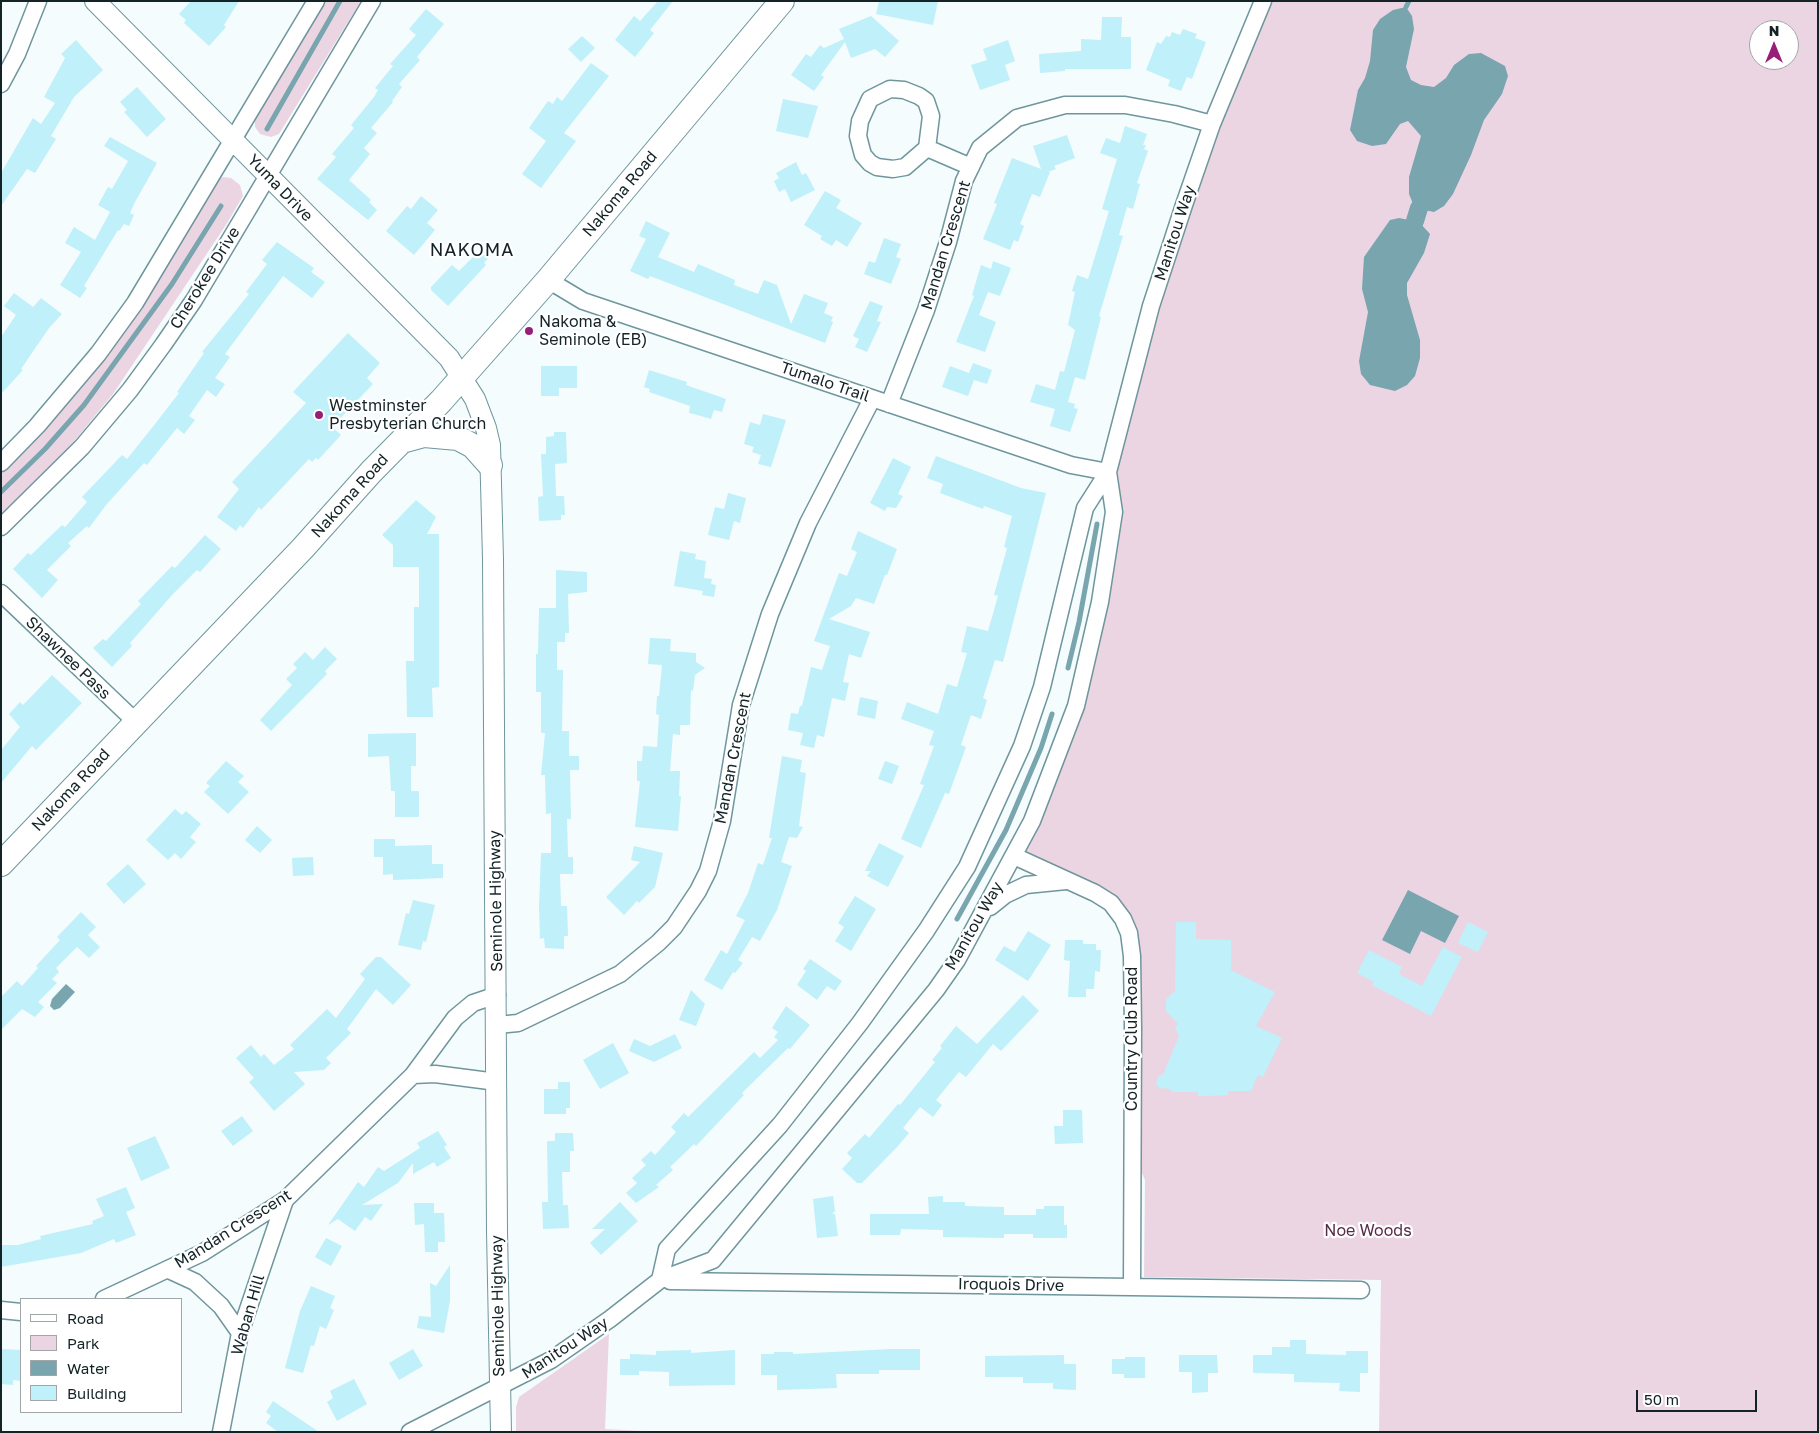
<!DOCTYPE html>
<html>
<head>
<meta charset="utf-8">
<style>
  body { margin:0 }
  #map { position:relative; width:1819px; height:1433px; overflow:hidden; background:#f4fcfe; font-family:"Golos Text",sans-serif }
  canvas { display:block }
  .frame { position:absolute; inset:0; border:2px solid #132326; pointer-events:none }
  .legend { position:absolute; left:20px; top:1298px; width:162px; height:115px; box-sizing:border-box; background:#fff; border:1px solid #a1a7a8; margin:0; padding:6px 9px; list-style:none; font-size:15px; color:#132326 }
  .legend li { display:flex; align-items:center; gap:10px; height:25px }
  .legend b { width:25px; border:1px solid #a1a7a8 }
  .north { position:absolute; left:1749px; top:20px; width:50px; height:50px; box-sizing:border-box; background:#fff; border:1px solid #a1a7a8; border-radius:50%; rotate:0deg; font-size:14px; font-weight:700; line-height:20px; text-align:center; color:#132326 }
  .north::after { content:''; display:block; margin:auto; width:18px; height:22px; background:#971e79; clip-path:polygon(50% 0,100% 100%,50% 72%,0 100%) }
  .scale { position:absolute; left:1636px; top:1390px; width:121px; height:22px; box-sizing:border-box; border:2px solid #132326; border-top:0; padding-left:6px; font-size:15px; line-height:18px; white-space:nowrap; color:#132326; -webkit-text-stroke:4px #fff; paint-order:stroke }
</style>
</head>
<body>
<div id="map">
<canvas width="1819" height="1433"></canvas>
<div class="frame"></div>
<ul class="legend">
<li><b style="height:6px;background:#fff"></b>Road</li>
<li><b style="height:14px;background:#ecd5e3"></b>Park</li>
<li><b style="height:14px;background:#78a5ae"></b>Water</li>
<li><b style="height:14px;background:#c0f0f9"></b>Building</li>
</ul>
<div class="north">N</div>
<div class="scale">50 m</div>
</div>
<script>
const ctx = document.querySelector('canvas').getContext('2d');
ctx.lineJoin = 'round';
function fill(path, color) { ctx.fillStyle = color; ctx.fill(path, 'evenodd'); }
const toPath = rows => new Path2D(rows.map(r => 'M' + r).join(''));
function trace(path, color, width, dash) { ctx.strokeStyle = color; ctx.lineWidth = width; ctx.lineCap = dash ? 'butt' : 'round'; ctx.setLineDash(dash || []); ctx.stroke(path); }
function drawText(font, color, halo, rows, align = 'center') {
  ctx.font = font + ' "Golos Text",sans-serif'; ctx.lineWidth = 4.5; ctx.setLineDash([]); ctx.textBaseline = 'middle'; ctx.strokeStyle = halo; ctx.fillStyle = color; for (const [text, x, y, turn = 0] of rows) {
    ctx.save(); ctx.translate(x, y); ctx.rotate((+turn || 0) * Math.PI / 180); ctx.textAlign = isNaN(turn) ? turn : align; if (halo) ctx.strokeText(text, 0, 0); ctx.fillText(text, 0, 0); ctx.restore();
  }
}
fill(toPath([
  [322,1,361,1,279,134,271,137,260,134,255,127,255,114],
  [1263,1,1818,1,1818,1432,1379,1432,1381,1280,1144,1277,1145,1180,1133,1153,1132,956,1111,903,1014,856,1062,746,1114,512,1108,472,1131,382],
  [1759,30,1789,30,1789,60,1759,60],
  [223,177,231,178,240,185,243,196,226,225,113,394,71,445,24,495,1,515,1,470,29,442,213,183],
  [609,1334,605,1429,662,1432,516,1432,516,1407,519,1397]
]), '#ecd5e3');
fill(toPath([
  [1406,7,1412,16,1414,29,1406,67,1411,80,1421,85,1434,87,1446,78,1454,65,1469,54,1481,53,1505,66,1508,76,1502,94,1484,120,1471,155,1453,194,1444,206,1434,212,1424,210,1414,206,1409,194,1409,177,1421,136,1408,121,1400,124,1386,144,1372,146,1357,141,1350,130,1358,90,1365,78,1370,61,1373,30,1380,19,1393,10],
  [1399,218,1419,222,1430,234,1424,253,1407,283,1407,295,1420,340,1420,358,1415,376,1407,385,1395,391,1370,385,1361,374,1359,361,1368,312,1362,289,1364,257,1390,220],
  [1408,890,1459,916,1445,943,1421,931,1410,954,1382,940],
  [66,984,75,992,60,1008,54,1010,50,1006,52,999]
]), '#78a5ae');
trace(toPath([
  [1406,7,1409,1],
  [267,129,340,1],
  [1,492,45,449,84,405,172,284,221,206],
  [1068,668,1079,622,1097,524],
  [957,919,1006,830,1041,748,1052,714]
]), '#78a5ae', 5);
trace(toPath([
  [1415,221,1419,208]
]), '#78a5ae', 18);
fill(toPath([
  [191,1,239,1,224,25,226,27,209,46,184,23,186,20,179,14],
  [658,1,673,1,650,30,654,33,635,57,615,40,634,16,640,21],
  [879,1,938,1,933,25,876,14],
  [426,9,444,24,417,57,420,60,399,84,402,87,392,101,393,102,371,128,377,133,364,148,370,154,349,180,371,200,369,202,377,210,368,220,317,179,336,157,332,154,354,128,351,125,374,97,378,90,375,88,393,66,390,64,416,35,409,29],
  [871,16,899,41,885,57,875,49,851,58,845,42,821,75,824,77,814,91,791,75,806,54,811,57,820,45,824,48,844,39,839,29],
  [1102,17,1122,17,1121,37,1131,37,1131,69,1065,69,1065,71,1040,73,1039,54,1081,51,1081,39,1101,40],
  [1183,29,1197,34,1195,38,1206,42,1192,79,1187,77,1181,91,1168,86,1170,80,1146,70,1157,42,1161,44,1166,36,1170,37,1172,32,1180,35],
  [582,36,595,48,581,62,568,49],
  [76,40,103,70,74,97,51,136,56,139,35,173,27,169,1,206,1,173,33,118,41,124,55,103,44,97,65,58,61,54],
  [1008,40,1015,61,1005,65,1010,80,980,90,971,65,987,60,983,49],
  [591,63,609,76,564,133,576,141,541,188,522,174,546,141,529,128,548,101,553,104,557,97,562,101],
  [137,87,166,119,147,137,124,112,127,110,120,102],
  [783,99,818,106,808,138,776,131],
  [1125,126,1147,134,1143,145,1146,145,1144,149,1148,151,1137,183,1140,184,1133,209,1127,207,1119,235,1123,236,1099,316,1101,317,1085,380,1075,377,1068,402,1075,404,1074,408,1078,409,1070,432,1050,426,1055,409,1030,402,1036,384,1055,390,1060,371,1064,372,1075,330,1068,325,1075,292,1072,291,1077,275,1088,279,1109,211,1102,209,1117,159,1100,153,1106,138,1120,143],
  [1067,135,1075,158,1054,166,1056,169,1048,172,1050,172,1040,197,1032,194,1020,224,1024,226,1018,242,1014,240,1010,250,983,239,997,204,994,203,1012,158,1041,169,1033,146],
  [110,137,157,163,135,202,130,213,134,215,129,226,124,224,119,231,118,230,84,286,87,288,80,298,60,285,81,252,65,243,74,227,95,240,110,212,98,205,108,187,112,189,128,161,104,146],
  [796,162,802,175,806,173,815,190,791,202,785,189,779,192,774,181,779,178,776,173],
  [825,191,841,200,836,208,862,223,847,247,836,240,832,246,820,239,822,236,804,225],
  [421,196,438,210,427,223,435,230,414,255,386,231,407,206,411,209],
  [646,221,670,233,658,257,694,272,698,264,735,280,734,285,758,294,764,280,777,285,791,324,804,294,828,303,824,313,833,317,831,321,833,322,825,343,650,276,648,279,630,271,646,239,639,236],
  [884,238,901,244,896,257,901,259,891,284,864,274,869,261,875,263],
  [277,242,314,268,311,272,325,282,312,298,283,276,225,354,230,357,215,378,225,384,216,397,207,390,189,416,195,420,184,434,177,428,147,465,144,463,106,505,89,528,87,526,68,543,71,546,47,570,58,580,42,598,13,569,28,553,31,555,62,525,65,527,87,502,82,497,122,455,127,459,155,424,179,393,177,392,204,353,202,352,249,294,246,292,267,264,262,260],
  [484,246,492,254,484,263,486,265,448,306,431,290,431,287,452,265,459,271],
  [993,261,1011,268,1000,296,988,292,979,315,996,322,985,352,956,342,974,296,972,295,981,265,991,269],
  [14,293,33,307,41,298,62,314,49,328,21,369,23,370,1,394,1,337,16,315,4,306],
  [870,301,883,306,877,321,881,322,867,352,855,347,859,339,853,336],
  [348,333,380,363,367,378,373,384,332,427,341,435,318,460,316,458,312,462,309,459,261,510,259,507,243,528,240,525,236,531,217,517,239,489,232,482,306,403,293,392],
  [973,363,992,370,987,384,974,380,968,396,942,387,950,366,969,373],
  [541,366,577,366,577,388,559,388,559,396,541,396],
  [649,370,687,382,686,385,726,399,722,412,714,410,711,419,694,414,689,413,690,406,649,392,650,389,644,387],
  [763,414,786,420,771,467,758,464,761,455,752,452,754,447,744,444,750,422,760,425],
  [554,432,566,432,567,463,555,464,556,496,564,496,565,515,561,515,561,520,539,521,538,497,543,496,541,454,546,454,546,437,554,436],
  [936,456,1021,488,1046,493,1003,662,995,660,983,698,987,700,981,719,971,715,961,745,966,747,949,794,945,793,921,848,901,839,924,785,920,784,934,746,929,745,934,731,901,719,907,702,938,714,947,684,957,687,967,653,961,652,967,626,988,631,998,596,994,595,1007,548,1004,547,1012,516,984,506,983,509,940,493,943,484,927,478],
  [893,458,911,467,898,494,903,496,896,508,887,507,885,511,870,503],
  [728,493,746,498,740,523,734,521,729,540,708,535,715,507,724,509],
  [416,500,436,517,427,534,439,534,439,687,432,688,433,717,407,717,406,661,414,661,414,607,419,607,419,567,393,567,393,545,382,535],
  [858,531,897,549,887,575,885,575,874,604,856,598,851,606,829,619,870,632,861,658,849,654,843,682,849,683,845,701,832,698,824,737,817,735,814,748,800,745,803,733,788,730,791,713,798,714,800,706,802,706,811,667,822,670,830,646,814,641,839,573,847,576,857,552,851,549],
  [205,535,221,549,200,572,197,570,173,594,130,643,132,646,112,667,93,648,103,639,106,641,141,604,138,601,172,566,175,568],
  [680,551,696,554,695,559,706,561,704,578,712,579,711,584,716,585,714,597,702,595,703,591,674,586],
  [556,570,587,572,587,592,568,594,569,633,565,633,565,642,557,642,557,670,563,670,562,731,569,731,569,756,579,756,579,770,570,770,571,819,567,819,568,857,573,857,573,874,560,874,561,906,567,906,568,936,564,936,564,949,545,948,544,938,540,939,539,907,541,853,551,853,551,813,546,814,545,775,541,775,545,733,541,733,541,692,536,692,536,654,538,654,539,608,556,608],
  [650,638,671,639,670,651,696,653,696,662,705,668,695,675,693,691,691,690,690,725,680,725,680,735,673,734,670,771,680,771,679,796,681,796,678,831,635,827,640,781,637,781,637,761,642,761,643,746,657,747,659,715,656,714,657,696,659,696,662,665,648,664],
  [325,647,337,659,325,671,327,674,271,731,260,720,292,685,286,679,297,668,293,664,305,652,313,660],
  [52,675,82,703,36,750,32,746,1,783,1,750,20,727,9,714,20,702,23,705],
  [860,697,878,701,875,719,857,715],
  [416,733,416,766,411,766,411,791,419,791,419,817,395,817,395,791,391,791,389,756,368,757,368,734],
  [782,756,802,760,800,772,806,773,799,826,803,827,797,838,789,837,781,862,792,866,777,910,760,941,752,937,738,960,743,963,735,973,733,972,722,990,704,980,721,950,727,954,745,920,736,916,748,893,758,863,763,865,772,838,769,838],
  [226,761,244,776,238,782,249,792,228,814,204,792,210,786,206,783],
  [885,761,899,766,892,784,878,779],
  [175,809,182,815,186,811,201,824,190,837,196,842,181,859,175,853,168,860,146,840],
  [257,826,272,840,260,853,245,840],
  [374,839,395,839,395,846,432,845,432,864,443,864,443,878,393,880,393,874,383,875,383,857,374,857],
  [879,843,904,856,888,887,867,876,871,871,865,871],
  [634,846,663,853,655,887,639,903,637,901,624,915,606,897,640,862,631,860],
  [313,857,314,875,293,876,292,858],
  [128,864,146,884,124,904,106,884],
  [855,896,876,909,851,951,835,941,844,927,838,923],
  [413,900,435,905,426,942,423,941,421,950,398,945,406,913,409,914],
  [81,912,96,927,88,935,100,947,89,958,77,947,56,968,59,972,52,979,57,983,38,1002,44,1007,35,1017,22,1009,1,1030,1,997,17,981,22,986,38,968,36,966,60,940,57,937],
  [1176,922,1196,922,1196,939,1231,940,1231,970,1275,992,1256,1026,1282,1038,1263,1077,1258,1075,1251,1091,1228,1091,1228,1095,1206,1096,1198,1096,1198,1092,1173,1092,1167,1088,1163,1089,1158,1087,1156,1082,1159,1076,1163,1075,1179,1036,1175,1028,1178,1024,1166,1011,1166,999,1175,991],
  [1468,922,1488,932,1478,952,1458,943],
  [1028,931,1051,945,1028,981,995,960,1004,946,1015,952],
  [1065,940,1083,940,1083,944,1096,944,1096,950,1101,950,1100,972,1095,971,1094,989,1086,989,1086,997,1068,997,1070,961,1064,960],
  [1443,947,1462,957,1431,1016,1372,985,1374,982,1357,973,1369,950,1402,967,1399,974,1422,986],
  [376,957,381,957,411,985,393,1005,376,989,347,1029,351,1033,326,1058,331,1063,324,1070,294,1072,305,1084,274,1111,249,1082,254,1078,236,1058,251,1045,261,1057,264,1054,274,1065,294,1049,290,1045,327,1009,336,1018,365,979,360,974],
  [810,959,842,981,835,991,827,986,817,1000,797,985,806,971,803,969],
  [691,990,705,1004,696,1026,679,1020],
  [1023,995,1039,1011,1001,1051,993,1044,966,1077,959,1072,936,1100,942,1105,933,1117,920,1107,903,1128,909,1133,898,1146,862,1183,857,1183,842,1169,852,1158,847,1153,865,1134,869,1138,898,1104,900,1105,935,1062,932,1060,942,1048,940,1046,956,1026,977,1044],
  [786,1006,810,1025,790,1049,788,1048,742,1093,744,1095,696,1146,694,1144,670,1167,673,1170,656,1185,659,1187,636,1203,626,1193,637,1183,632,1178,646,1165,641,1160,651,1151,655,1155,676,1132,671,1127,684,1113,688,1117,754,1052,760,1058,778,1040,774,1037,778,1032,772,1028],
  [675,1034,682,1048,654,1062,629,1051,634,1039,650,1046],
  [613,1043,629,1073,600,1089,583,1060],
  [558,1082,570,1082,570,1108,566,1108,566,1114,544,1114,544,1089,558,1089],
  [1063,1110,1082,1110,1083,1143,1055,1144,1054,1126,1063,1126],
  [242,1116,253,1131,233,1146,221,1131],
  [438,1131,447,1145,444,1147,451,1158,437,1167,434,1162,413,1174,413,1163,398,1183,362,1205,383,1204,371,1221,365,1217,355,1231,338,1219,328,1225,358,1182,364,1187,378,1167,384,1171,420,1148,417,1143],
  [555,1133,573,1133,574,1151,570,1151,570,1172,562,1172,563,1205,568,1205,569,1228,543,1229,542,1202,548,1202,547,1141,555,1141],
  [155,1136,170,1168,141,1181,127,1148],
  [126,1187,135,1208,126,1212,136,1235,116,1243,114,1239,81,1253,1,1267,1,1245,18,1245,41,1239,40,1236,93,1224,92,1221,104,1216,96,1199],
  [833,1196,835,1211,832,1214,835,1214,838,1236,817,1238,813,1199],
  [943,1196,943,1202,965,1202,965,1206,1004,1207,1004,1215,1036,1215,1036,1209,1044,1209,1044,1206,1064,1206,1064,1225,1067,1225,1067,1238,1033,1238,1033,1234,1004,1234,1004,1238,943,1237,943,1230,901,1229,900,1235,870,1235,870,1214,929,1214,928,1197],
  [620,1202,638,1221,601,1255,590,1243,605,1229,592,1229],
  [414,1203,434,1203,434,1213,444,1213,445,1242,438,1242,438,1252,425,1252,424,1224,415,1225],
  [326,1238,342,1246,331,1266,315,1257],
  [450,1265,450,1301,444,1333,417,1328,419,1316,431,1317,430,1283,436,1286],
  [311,1286,335,1296,330,1308,334,1310,326,1329,320,1326,314,1346,311,1345,303,1373,285,1368,300,1311],
  [1290,1340,1306,1340,1306,1354,1346,1355,1346,1351,1368,1351,1368,1373,1360,1373,1360,1392,1339,1391,1340,1383,1294,1382,1294,1374,1253,1373,1253,1355,1272,1355,1272,1347,1290,1347],
  [1,1349,21,1350,21,1381,13,1380,13,1385,1,1384],
  [413,1349,423,1366,399,1380,389,1363],
  [891,1349,920,1349,920,1370,879,1370,879,1374,836,1374,837,1388,809,1389,777,1390,777,1375,761,1375,761,1354,774,1354,774,1352,793,1352,793,1354],
  [691,1350,691,1353,735,1350,735,1385,669,1386,669,1372,639,1371,639,1375,620,1375,620,1359,630,1359,630,1354,656,1355,656,1351],
  [1064,1355,1064,1364,1076,1364,1076,1390,1053,1389,1053,1383,1023,1383,1023,1377,985,1377,985,1356],
  [1179,1355,1217,1355,1218,1373,1208,1373,1208,1392,1192,1393,1192,1372,1179,1372],
  [1125,1357,1145,1357,1145,1378,1124,1378,1124,1374,1112,1374,1112,1359,1125,1359],
  [354,1379,367,1404,337,1421,327,1402,333,1398,330,1391],
  [273,1401,319,1432,278,1432,266,1423,271,1416,266,1412]
]), '#c0f0f9');
const minor = toPath([
  [1,84,17,54,38,1],
  [890,89,904,90,919,96,926,101,931,116,927,148,905,167,893,169,877,167,870,163,863,155,858,136,860,121,870,99,890,89],
  [927,148,971,167],
  [548,280,583,301,1071,465,1108,472],
  [889,404,926,310,948,242,964,181,980,148,1017,118,1065,105,1125,105,1174,114,1212,124],
  [1,463,37,426,98,354,135,303,316,1],
  [1,527,82,447,130,390,163,345,194,300,372,1],
  [1,593,136,722],
  [1014,856,1095,893,1111,903,1123,919,1129,933,1132,956,1133,1028,1132,1287],
  [990,907,1005,895,1026,885,1066,881],
  [497,1025,518,1023,620,974,658,943,674,927,698,891,708,871,722,821,741,705,770,614,808,523,872,399],
  [413,1075,435,1074,497,1082],
  [169,1270,195,1282,221,1306,240,1333],
  [660,1280,667,1249,780,1125,860,1023,926,931,967,867,1022,746,1042,687,1085,508,1108,472,1151,306,1184,205,1212,124,1263,1],
  [670,1281,1361,1290],
  [104,1299,202,1253,285,1200,413,1075,455,1018,473,1003,497,995],
  [1,1310,21,1312],
  [221,1432,240,1333,285,1200],
  [410,1432,551,1360,610,1319,660,1280,713,1260,936,990,957,960,1032,821,1076,706,1100,602,1114,512,1108,472]
]);
const tertiary = toPath([
  [95,1,449,358,475,399,486,428,490,445,493,559,497,1231,501,1432]
]);
const secondary = toPath([
  [402,441,424,435,458,438,473,446,490,465],
  [1,864,303,548,371,472,441,401,548,280,782,1]
]);
trace(minor, '#6f969d', 19);
trace(tertiary, '#6f969d', 22);
trace(secondary, '#6f969d', 26);
trace(minor, '#fff', 16);
trace(tertiary, '#fff', 20);
trace(secondary, '#fff', 24);
for (const [x, y, r, color] of [
  [529,331,5,"#971e79"],
  [319,415,5,"#971e79"]
]) { const dot = new Path2D(); dot.arc(x, y, r, 0, 2 * Math.PI); ctx.fillStyle = color; ctx.fill(dot); trace(dot, '#fff', 2); }
drawText('16px', '#132326', '#fff', [
  ["Yuma Drive",280,188,46],
  ["Nakoma Road",620,194,-50],
  ["Manitou Way",1175,233,-72],
  ["Mandan Crescent",946,245,-73],
  ["Cherokee Drive",205,278,-58],
  ["Tumalo Trail",825,382,19],
  ["Nakoma Road",350,496,-48],
  ["Shawnee Pass",68,658,44],
  ["Mandan Crescent",733,758,-79],
  ["Nakoma Road",71,790,-47],
  ["Seminole Highway",496,901,-91],
  ["Manitou Way",974,926,-60],
  ["Country Club Road",1132,1039,-90],
  ["Mandan Crescent",233,1229,-32],
  ["Iroquois Drive",1011,1285,1],
  ["Seminole Highway",498,1306,-91],
  ["Waban Hill",248,1315,-74],
  ["Manitou Way",565,1348,-33]
]);
drawText('16px', '#132326', '#fff', [
  ["Nakoma &",539,322],
  ["Seminole (EB)",539,340],
  ["Westminster",329,406],
  ["Presbyterian Church",329,424]
], 'left');
drawText('16px', '#592b4a', '#fff', [
  ["Noe Woods",1368,1231]
]);
ctx.letterSpacing = '1px';
drawText('18px', '#132326', '#fff', [
  ["NAKOMA",472,250]
]);
ctx.letterSpacing = '0px';
</script>
</body>
</html>
